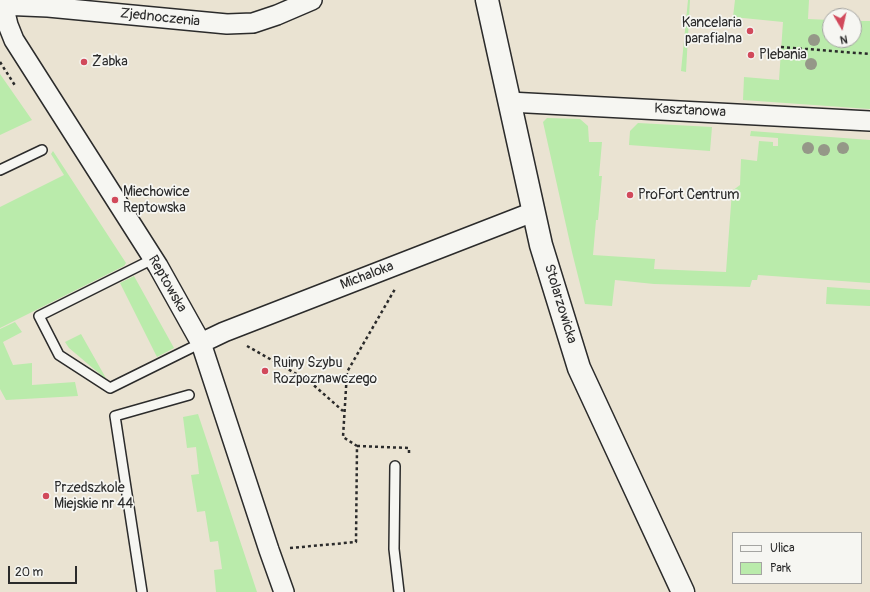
<!DOCTYPE html>
<html>
<head>
<meta charset="utf-8">
<style>
  body { margin:0 }
  #map { position:relative; width:870px; height:592px; overflow:hidden; background:#eae3d2; font-family:Pangolin,sans-serif }
  canvas { display:block }
  .legend { position:absolute; left:732px; top:532px; width:130px; height:52px; box-sizing:border-box; background:#f6f6f2; border:1px solid #a5a5a2; margin:0; padding:5px 7px; list-style:none; font-size:12px; color:#2b2b2b }
  .legend li { display:flex; align-items:center; gap:8px; height:20px }
  .legend b { width:20px; border:1px solid #a5a5a2 }
  .north { position:absolute; left:822px; top:8px; width:40px; height:40px; box-sizing:border-box; background:#f6f6f2; border:1px solid #a5a5a2; border-radius:50%; rotate:171deg; font-size:11px; font-weight:700; line-height:16px; text-align:center; color:#2b2b2b }
  .north::after { content:''; display:block; margin:auto; width:14px; height:18px; background:#d1495b; clip-path:polygon(50% 0,100% 100%,50% 72%,0 100%) }
  .scale { position:absolute; left:8px; top:566px; width:69px; height:18px; box-sizing:border-box; border:2px solid #2b2b2b; border-top:0; padding-left:5px; font-size:12px; line-height:14px; white-space:nowrap; color:#2b2b2b; -webkit-text-stroke:3px #f6f6f2; paint-order:stroke }
</style>
</head>
<body>
<div id="map">
<canvas width="870" height="592"></canvas>
<ul class="legend">
<li><b style="height:5px;background:#f6f6f2"></b>Ulica</li>
<li><b style="height:11px;background:#baebab"></b>Park</li>
</ul>
<div class="north">N</div>
<div class="scale">20 m</div>
</div>
<script>
const ctx = document.querySelector('canvas').getContext('2d');
ctx.lineJoin = 'round';
function fill(path, color) { ctx.fillStyle = color; ctx.fill(path, 'evenodd'); }
const toPath = rows => new Path2D(rows.map(r => 'M' + r).join(''));
function trace(path, color, width, dash) { ctx.strokeStyle = color; ctx.lineWidth = width; ctx.lineCap = dash ? 'butt' : 'round'; ctx.setLineDash(dash || []); ctx.stroke(path); }
function drawText(font, color, halo, rows, align = 'center') {
  ctx.font = font + ' Pangolin,sans-serif'; ctx.lineWidth = 3.5; ctx.setLineDash([]); ctx.textBaseline = 'middle'; ctx.strokeStyle = halo; ctx.fillStyle = color; for (const [text, x, y, turn = 0] of rows) {
    ctx.save(); ctx.translate(x, y); ctx.rotate((+turn || 0) * Math.PI / 180); ctx.textAlign = isNaN(turn) ? turn : align; if (halo) ctx.strokeText(text, 0, 0); ctx.fillText(text, 0, 0); ctx.restore();
  }
}
fill(toPath([
  [688,0,690,0,686,72,681,71],
  [735,0,809,0,808,19,830,20,830,40,854,40,854,21,870,21,870,109,743,100,744,77,779,80,783,22,733,17],
  [0,74,32,120,0,135],
  [547,118,580,119,588,126,589,142,602,142,599,176,602,176,598,220,596,220,593,255,655,259,654,269,726,272,732,191,740,185,741,159,757,161,759,141,773,142,773,146,778,146,778,138,750,136,751,131,870,140,870,283,758,275,757,280,752,280,750,287,654,284,615,280,612,306,585,304,572,252,543,122],
  [638,123,712,127,710,151,629,145,630,131],
  [53,151,126,263,124,266,0,328,0,207,64,175,51,154],
  [134,276,174,348,157,357,120,283],
  [827,287,870,290,870,306,826,304],
  [15,322,22,332,3,342,13,365,32,363,32,385,75,382,78,396,6,400,0,389,0,329],
  [81,334,107,380,69,348,65,342],
  [198,414,204,432,257,592,216,592,214,570,222,569,218,541,210,542,205,511,197,512,191,475,199,474,196,447,187,448,183,417]
]), '#baebab');
const lane = toPath([
  [0,170,42,150],
  [153,259,39,316,59,355,110,388,201,343],
  [395,466,394,549,399,592],
  [142,592,115,416,189,395]
]);
const street = toPath([
  [2,0,8,25,14,40,158,266,201,343,269,550,284,592],
  [0,5,48,7,227,24,253,23,277,15,312,0],
  [509,102,870,121],
  [201,343,224,332,533,212]
]);
const secondary = toPath([
  [487,0,541,245,579,368,683,592]
]);
trace(lane, '#2b2b2b', 12);
trace(street, '#2b2b2b', 22);
trace(secondary, '#2b2b2b', 25);
trace(toPath([
  [781,47,870,54],
  [0,62,16,87],
  [247,346,309,381,343,411],
  [357,446,409,448,409,456],
  [290,548,356,542,357,446,343,437,347,372,395,289]
]), '#2b2b2b', 2.5, [3, 3]);
trace(lane, '#f6f6f2', 9);
trace(street, '#f6f6f2', 19);
trace(secondary, '#f6f6f2', 22);
ctx.fillStyle = '#959888';
for (const [x, y] of [
  [814,40],
  [811,64],
  [808,148],
  [843,148],
  [824,150]
]) { ctx.beginPath(); ctx.arc(x, y, 6, 0, 2 * Math.PI); ctx.fill(); }
for (const [x, y, r, color] of [
  [750,31,4,"#d1495b"],
  [751,55,4,"#d1495b"],
  [84,62,4,"#d1495b"],
  [630,195,4,"#d1495b"],
  [115,200,4,"#d1495b"],
  [265,371,4,"#d1495b"],
  [46,496,4,"#d1495b"]
]) { const dot = new Path2D(); dot.arc(x, y, r, 0, 2 * Math.PI); ctx.fillStyle = color; ctx.fill(dot); trace(dot, '#f6f6f2', 1.5); }
drawText('14px', '#2b2b2b', '#f6f6f2', [
  ["Zjednoczenia",160,18,6],
  ["Kasztanowa",690,111,3],
  ["Michaloka",367,276,-21],
  ["Reptowska",167,284,60],
  ["Stolarzowicka",560,304,73]
]);
drawText('14px', '#2b2b2b', '#f6f6f2', [
  ["Kancelaria",742,23,"right"],
  ["parafialna",742,39,"right"],
  ["Plebania",759,55],
  ["Żabka",92,62],
  ["Miechowice",123,192],
  ["Reptowska",123,208],
  ["ProFort Centrum",638,195],
  ["Ruiny Szybu",273,363],
  ["Rozpoznawczego",273,379],
  ["Przedszkole",54,488],
  ["Miejskie nr 44",54,504]
], 'left');
</script>
</body>
</html>
